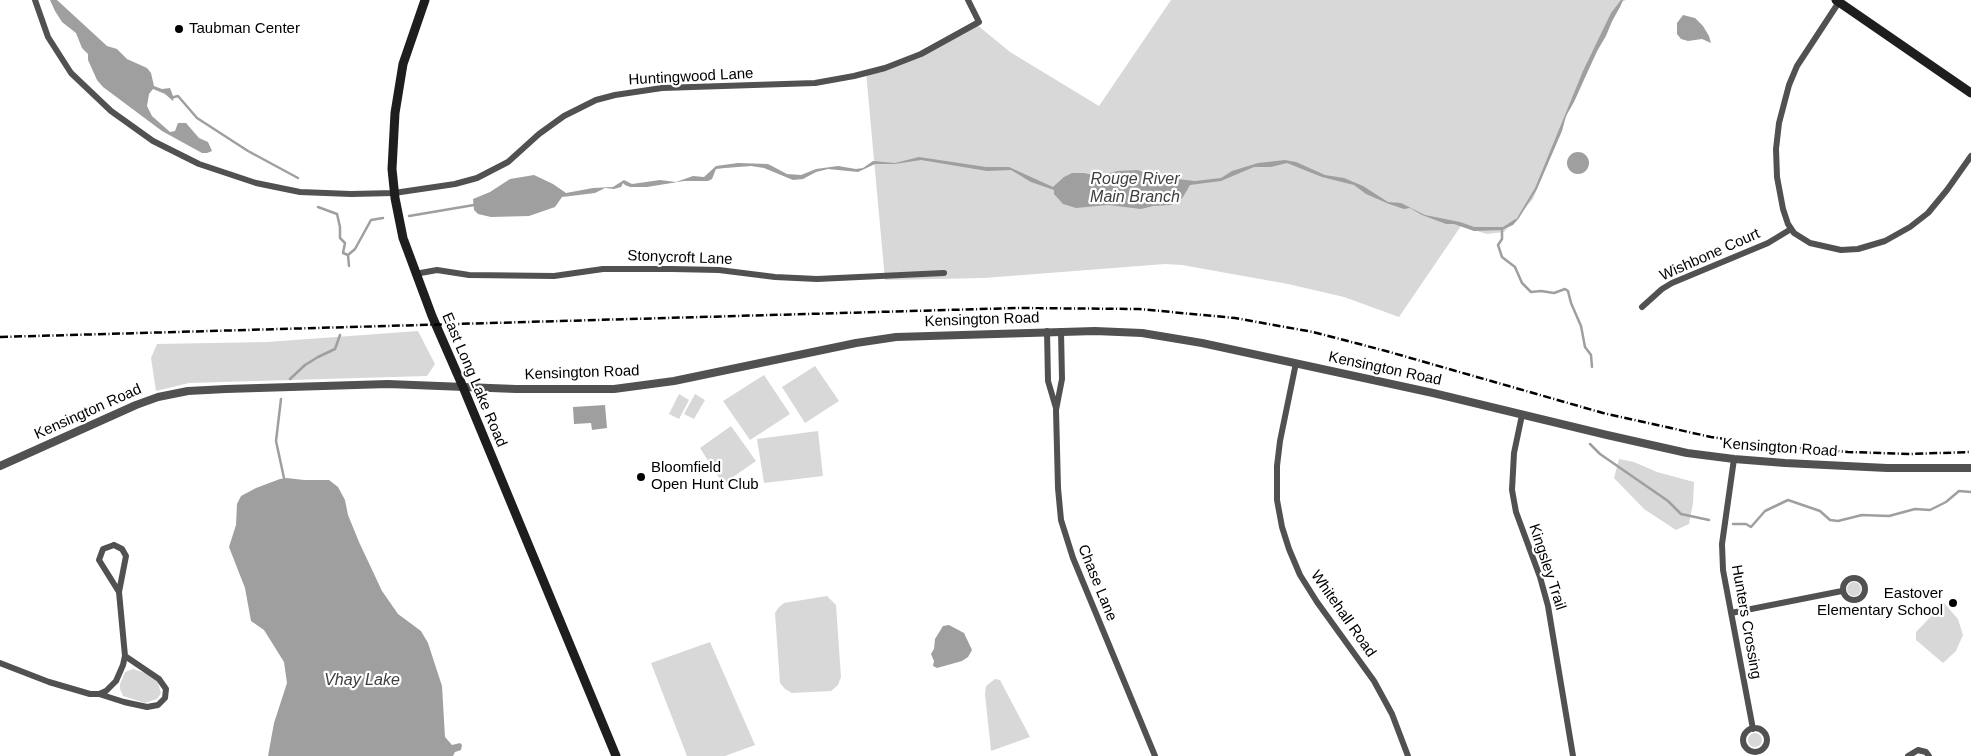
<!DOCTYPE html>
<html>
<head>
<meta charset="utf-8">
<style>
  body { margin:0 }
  canvas { display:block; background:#fff }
</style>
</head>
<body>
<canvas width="1971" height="756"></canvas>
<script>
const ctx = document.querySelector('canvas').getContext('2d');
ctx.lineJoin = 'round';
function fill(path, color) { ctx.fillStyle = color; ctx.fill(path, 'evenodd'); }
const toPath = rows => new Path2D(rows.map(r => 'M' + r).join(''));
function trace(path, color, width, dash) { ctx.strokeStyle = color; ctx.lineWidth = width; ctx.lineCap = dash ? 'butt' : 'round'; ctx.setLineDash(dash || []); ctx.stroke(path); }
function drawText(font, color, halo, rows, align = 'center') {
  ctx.font = font + ' Helvetica,sans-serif'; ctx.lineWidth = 4.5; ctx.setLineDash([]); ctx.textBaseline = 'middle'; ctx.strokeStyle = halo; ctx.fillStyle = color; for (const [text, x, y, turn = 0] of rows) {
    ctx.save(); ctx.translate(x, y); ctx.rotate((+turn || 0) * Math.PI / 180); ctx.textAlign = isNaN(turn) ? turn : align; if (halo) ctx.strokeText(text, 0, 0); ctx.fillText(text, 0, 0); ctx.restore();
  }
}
fill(toPath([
  [1171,0,1626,0,1622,2,1572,102,1533,199,1504,232,1487,234,1461,226,1399,317,1344,297,1288,284,1182,265,1165,264,984,278,885,280,866,72,890,66,976,24,1010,52,1099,106],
  [418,331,435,364,427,376,189,383,156,391,151,358,157,344,267,342],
  [815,366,839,401,805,423,782,387],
  [764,375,790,414,750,440,723,401],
  [679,394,689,400,679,419,669,414],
  [695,394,705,400,694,419,684,414],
  [731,426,756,461,723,484,700,448],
  [818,431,823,476,764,483,757,439],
  [1619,459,1634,462,1657,472,1694,482,1693,503,1689,524,1676,530,1644,509,1614,478],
  '1847 589a7 7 0 1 1 14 0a7 7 0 1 1-14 0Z',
  [827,596,836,605,841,677,838,685,831,691,792,693,785,689,780,683,775,613,779,607,784,603],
  [1944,603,1958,619,1963,635,1956,651,1943,663,1916,640,1916,632],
  [710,642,755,745,725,756,687,756,651,663],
  [133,669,145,673,157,680,161,693,157,699,145,703,123,696,120,689,120,684,125,672],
  [995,679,1000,680,1030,737,991,751,985,694,986,686],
  '1748 740a7 7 0 1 1 14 0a7 7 0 1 1-14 0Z'
]), '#d8d8d8');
fill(toPath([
  [50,0,57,0,107,46,117,49,127,59,147,68,151,73,154,86,162,89,170,88,173,96,174,97,173,101,165,94,153,89,149,94,147,106,152,116,170,132,175,131,178,123,186,123,199,138,208,142,212,151,207,153,202,153,162,131,103,87,97,80,88,60,88,54,82,48,76,33,62,22,55,11],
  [1621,0,1623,0,1620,7,1612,21,1606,36,1597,51,1574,102,1566,116,1562,131,1537,189,1519,218,1513,225,1502,230,1474,231,1454,224,1446,224,1422,215,1410,208,1404,209,1389,204,1366,194,1354,185,1322,177,1287,163,1271,167,1254,167,1221,181,1190,185,1183,197,1179,201,1171,205,1153,206,1141,209,1108,205,1076,208,1063,204,1054,194,1054,190,1031,182,1011,170,987,171,921,160,895,164,875,164,858,172,828,169,816,172,803,179,793,180,764,168,751,166,725,168,716,169,712,179,708,181,684,181,647,187,630,187,625,185,623,183,621,187,614,189,605,188,595,193,562,197,555,207,529,216,491,217,478,214,474,210,473,199,490,192,510,179,534,175,553,184,566,193,593,188,613,187,624,180,632,184,660,180,676,182,693,176,704,177,716,166,738,163,768,164,787,174,801,175,816,169,838,166,856,169,863,168,873,161,895,163,919,157,986,167,1009,167,1053,187,1064,177,1072,173,1084,173,1098,176,1118,171,1137,170,1159,177,1195,181,1221,178,1232,171,1258,163,1285,160,1296,162,1325,175,1344,178,1363,186,1388,202,1401,203,1425,215,1460,222,1474,227,1503,227,1517,218,1535,188,1583,71,1611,13],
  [1683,15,1695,18,1703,26,1709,36,1711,43,1702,39,1688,41,1681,39,1677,34,1677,23],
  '1567 163a11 11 0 1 1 22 0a11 11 0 1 1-22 0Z',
  [605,405,607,428,592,430,591,423,574,424,573,407],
  [287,478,304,480,329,480,338,487,345,500,348,515,359,542,382,591,398,614,421,631,428,643,442,686,445,737,452,745,460,743,462,745,461,750,455,752,453,756,268,756,274,723,287,683,284,662,264,630,251,621,245,588,229,547,236,525,237,504,241,496,256,488,280,479],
  [949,625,964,633,972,650,968,657,962,661,937,668,933,666,934,661,931,654,934,649,935,639,943,626]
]), '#9f9f9f');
trace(toPath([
  [174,97,178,96,197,118,248,151,298,178],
  [318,207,337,214,340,227,340,238,345,243,343,253,348,255,355,249,371,220,383,218],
  [409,216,474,205],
  [1502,230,1502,239,1498,245,1502,257,1515,267,1522,283,1531,292,1541,291,1554,293,1565,289,1568,291,1571,303,1581,326,1585,347,1591,355,1592,367],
  [348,255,349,266],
  [290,379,305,365,318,357,335,349,340,335],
  [281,399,276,441,284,478],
  [1590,444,1600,454,1668,501,1681,514,1709,520],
  [1733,524,1746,524,1751,527,1765,511,1788,500,1820,511,1830,520,1838,521,1862,515,1889,516,1915,509,1930,510,1946,502,1959,491,1971,492]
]), '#9f9f9f', 2.5);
trace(toPath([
  [35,0,48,37,71,73,111,111,153,141,199,164,256,183,300,192,351,194,394,193,455,184,477,178,508,162,539,134,564,116,596,100,615,95,662,88,815,83,854,76,885,68,921,54,979,22,968,0],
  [1839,2,1797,66,1789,85,1779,123,1776,149,1777,177,1783,209,1788,224,1794,233,1810,243,1841,250,1858,249,1885,241,1910,227,1928,213,1947,190,1971,156],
  [415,274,437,270,469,275,554,276,603,269,672,269,719,270,775,277,817,279,944,273],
  [1642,307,1662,289,1672,283,1768,243,1791,229],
  [1047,331,1048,381,1056,408],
  [1061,331,1062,379,1056,410,1058,488,1061,520,1073,558,1155,756],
  [1296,363,1280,441,1277,466,1277,500,1282,527,1289,549,1300,575,1317,602,1374,681,1392,714,1408,756],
  [1522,415,1514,453,1512,490,1516,512,1540,577,1548,606,1573,756],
  [1734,459,1722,544,1723,570,1753,729],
  [114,545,122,549,126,556,119,592,99,560,103,549,114,545],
  '1843 589a11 11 0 1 1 22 0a11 11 0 1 1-22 0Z',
  [1731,613,1842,591],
  [0,663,49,682,90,694,99,694,106,691,116,681,123,665,125,656,119,592],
  [99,694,124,702,147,707,158,705,165,698,166,689,159,679,125,656],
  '1743 740a12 12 0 1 1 24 0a12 12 0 1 1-24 0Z',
  [1908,756,1918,750,1926,752,1929,756]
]), '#515151', 6);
trace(toPath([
  [0,466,136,405,158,397,188,391,226,389,388,384,516,389,614,389,674,381,856,343,896,337,1095,331,1142,333,1202,343,1433,393,1607,435,1687,453,1734,459,1785,463,1887,468,1971,468]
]), '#515151', 8);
trace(toPath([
  [425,0,403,64,395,113,392,169,395,198,403,238,432,316,463,387,616,756],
  [1836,0,1971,93]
]), '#1e1e1e', 9);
trace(toPath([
  [0,337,1017,308,1139,309,1235,318,1313,332,1386,351,1603,413,1711,437,1771,446,1848,452,1910,454,1971,452]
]), '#000', 2.5, [8, 2.5, 1, 2.5]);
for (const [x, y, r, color] of [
  [179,29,5,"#000"],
  [641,477,5,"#000"],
  [1953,603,5,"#000"]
]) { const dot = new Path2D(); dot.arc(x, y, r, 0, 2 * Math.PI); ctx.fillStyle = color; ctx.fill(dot); trace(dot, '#fff', 2); }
drawText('15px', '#000', '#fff', [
  ["Taubman Center",189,29],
  ["Bloomfield",651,468],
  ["Open Hunt Club",651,485],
  ["Eastover",1943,594,"right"],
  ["Elementary School",1943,611,"right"]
], 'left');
drawText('15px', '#000', '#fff', [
  ["Huntingwood Lane",691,77,-3],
  ["Wishbone Court",1710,255,-24],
  ["Stonycroft Lane",680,258,2],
  ["Kensington Road",982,320,-2],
  ["Kensington Road",1385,369,12],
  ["Kensington Road",582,373,-2],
  ["East Long Lake Road",474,380,67],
  ["Kensington Road",88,412,-24],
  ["Kensington Road",1780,448,4],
  ["Kingsley Trail",1547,567,72],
  ["Chase Lane",1097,583,68],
  ["Whitehall Road",1343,614,55],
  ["Hunters Crossing",1746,622,80]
]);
drawText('italic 16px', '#404040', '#fff', [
  ["Rouge River",1135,180],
  ["Main Branch",1135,198],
  ["Vhay Lake",362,681]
]);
</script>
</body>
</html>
